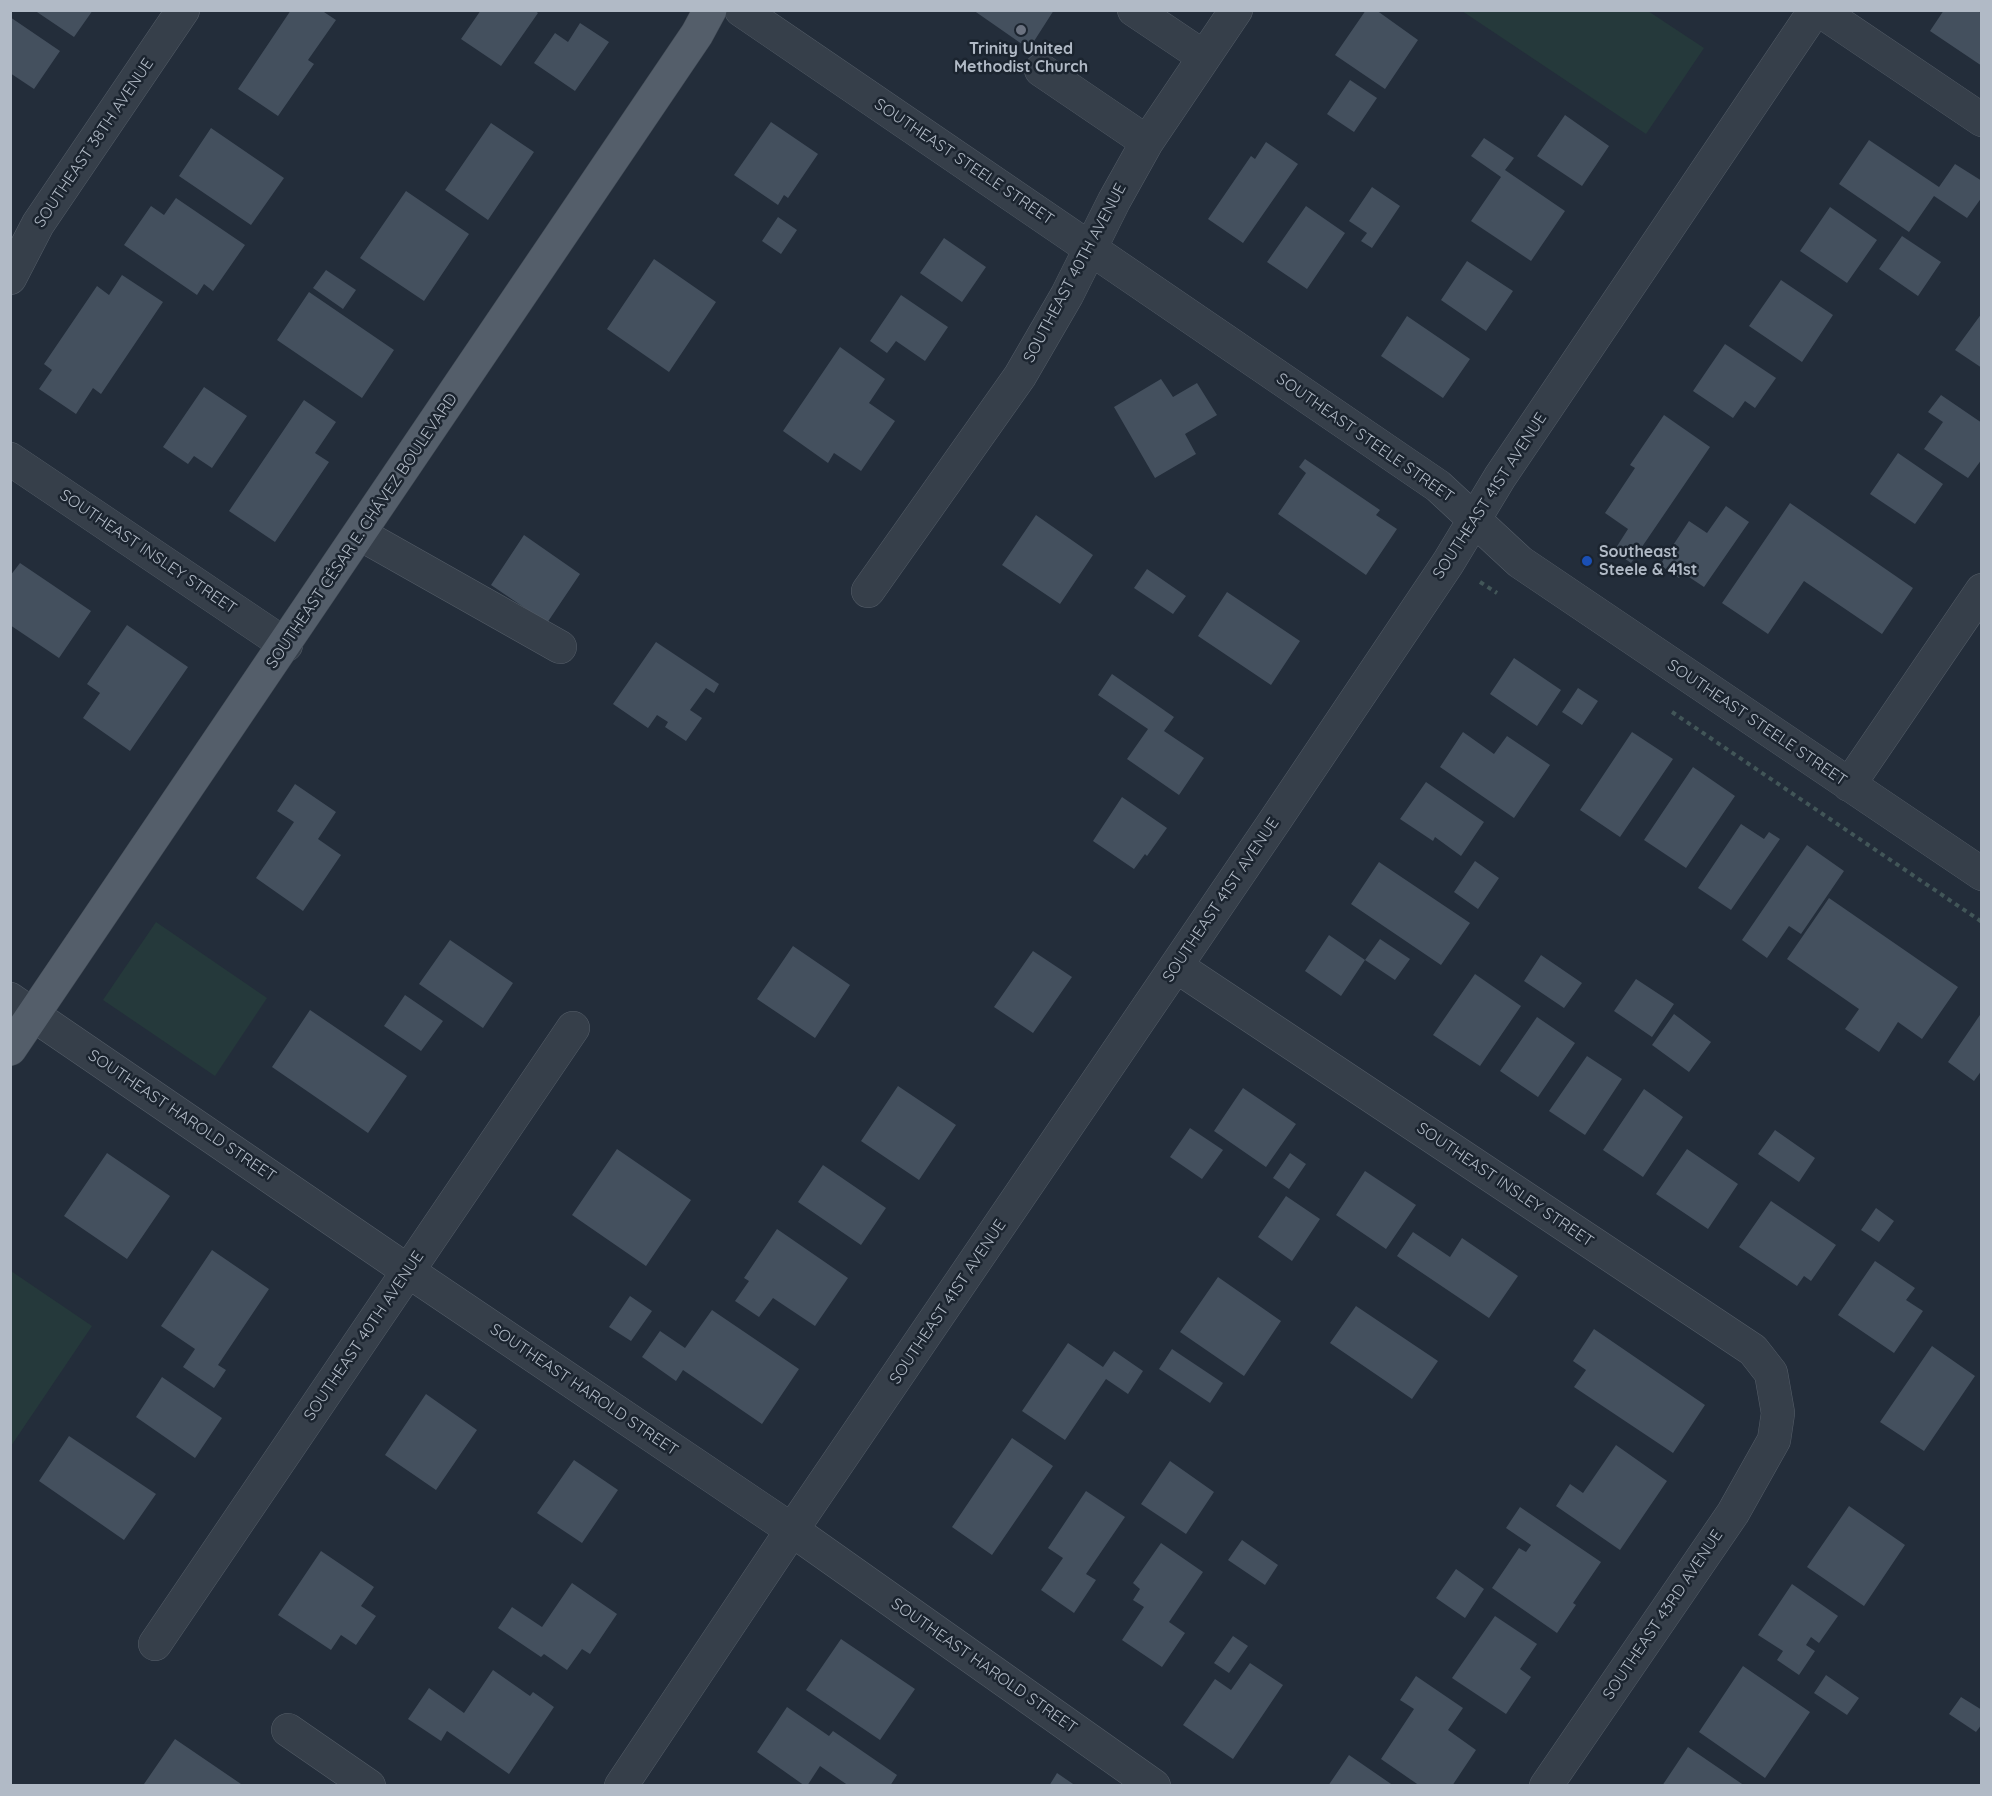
<!DOCTYPE html>
<html>
<head>
<meta charset="utf-8">
<style>
  body { margin:0 }
  #map { position:relative; width:1992px; height:1796px; overflow:hidden; background:#232d3a; font-family:Quicksand,sans-serif }
  canvas { display:block }
  .frame { position:absolute; inset:0; border:12px solid #b1bac6; pointer-events:none }
</style>
</head>
<body>
<div id="map">
<canvas width="1992" height="1796"></canvas>
<div class="frame"></div>
</div>
<script>
const ctx = document.querySelector('canvas').getContext('2d');
ctx.lineJoin = 'round';
function fill(path, color) { ctx.fillStyle = color; ctx.fill(path, 'evenodd'); }
const toPath = rows => new Path2D(rows.map(r => 'M' + r).join(''));
function trace(path, color, width, dash) { ctx.strokeStyle = color; ctx.lineWidth = width; ctx.lineCap = dash ? 'butt' : 'round'; ctx.setLineDash(dash || []); ctx.stroke(path); }
function drawText(font, color, halo, rows, align = 'center') {
  ctx.font = font + ' Quicksand,sans-serif'; ctx.lineWidth = 5; ctx.setLineDash([]); ctx.textBaseline = 'middle'; ctx.strokeStyle = halo; ctx.fillStyle = color; for (const [text, x, y, turn = 0] of rows) {
    ctx.save(); ctx.translate(x, y); ctx.rotate((+turn || 0) * Math.PI / 180); ctx.textAlign = isNaN(turn) ? turn : align; if (halo) ctx.strokeText(text, 0, 0); ctx.fillText(text, 0, 0); ctx.restore();
  }
}
fill(toPath([
  [1462,11,1648,11,1704,48,1646,134],
  [156,922,267,998,215,1076,103,1000],
  [11,1271,92,1326,11,1446]
]), '#25393b');
fill(toPath([
  [34,10,93,10,74,37],
  [291,10,321,10,336,20,308,60,314,64,278,116,238,89],
  [481,10,534,10,538,13,501,66,461,39],
  [973,10,1054,10,1029,49],
  [1366,10,1376,10,1418,40,1385,89,1335,55],
  [1944,10,1977,10,1982,14,1982,66,1930,31],
  [10,17,60,51,34,89,10,73],
  [580,23,609,42,575,91,534,63,555,33,568,42],
  [1350,80,1377,98,1354,132,1327,114],
  [1565,115,1609,146,1582,186,1537,156],
  [771,122,818,154,788,198,784,195,778,205,734,175],
  [491,123,534,152,488,220,445,190],
  [211,128,284,178,251,225,179,176],
  [1484,138,1514,158,1505,170,1565,211,1531,261,1471,221,1501,177,1471,156],
  [1869,140,1939,187,1955,164,1982,181,1982,197,1967,218,1934,196,1909,232,1839,184],
  [1266,142,1298,164,1243,243,1208,219,1251,156,1255,159],
  [1372,187,1400,206,1372,248,1361,241,1367,233,1349,221],
  [406,191,469,234,424,301,360,258],
  [176,198,245,245,213,291,204,284,197,295,124,245,151,206,164,215],
  [1306,206,1345,233,1307,289,1267,262],
  [1830,207,1877,240,1847,283,1800,251],
  [778,217,797,230,781,254,762,241],
  [1902,236,1941,262,1918,296,1879,269],
  [944,238,986,267,962,302,920,273],
  [654,259,716,302,669,372,607,329],
  [1467,261,1513,291,1486,331,1441,300],
  [326,270,356,290,343,309,313,288],
  [122,275,163,302,101,394,93,388,76,414,39,389,52,370,44,364,97,286,109,295],
  [1781,280,1833,315,1802,362,1749,326],
  [309,292,394,350,362,398,277,340],
  [901,295,948,327,925,361,896,341,887,353,870,341],
  [1982,313,1982,368,1955,350],
  [1407,316,1470,359,1443,398,1381,356],
  [1725,344,1776,378,1755,408,1745,401,1733,418,1693,391],
  [840,347,885,379,869,403,895,421,861,471,834,453,828,463,783,431],
  [1161,379,1173,397,1197,383,1217,415,1185,434,1196,454,1155,478,1114,407],
  [204,387,247,416,212,468,194,456,188,464,163,447],
  [1941,395,1982,423,1982,459,1968,478,1924,449,1943,422,1928,412],
  [304,400,336,422,315,453,329,462,275,542,229,511],
  [1664,415,1710,447,1631,563,1614,551,1628,529,1605,513,1635,468,1630,465],
  [1898,453,1943,484,1915,524,1870,494],
  [1305,459,1380,510,1376,515,1397,529,1366,575,1278,514,1306,473,1299,467],
  [1790,503,1913,588,1882,634,1804,581,1768,634,1722,603],
  [1726,506,1749,522,1704,587,1683,573,1679,578,1660,565,1689,521,1707,533],
  [1036,515,1093,555,1060,604,1002,565],
  [524,535,580,574,547,623,491,585],
  [20,563,91,611,59,658,10,625,10,576],
  [1147,569,1186,596,1173,614,1134,588],
  [1227,592,1300,641,1271,685,1198,636],
  [127,625,188,667,130,751,83,718,100,693,87,684],
  [656,642,719,684,714,693,706,688,690,710,702,718,686,741,665,727,668,722,657,715,648,728,613,704],
  [1514,658,1561,690,1537,726,1490,694],
  [1112,674,1174,717,1164,731,1204,758,1179,795,1127,759,1148,729,1098,695],
  [1578,688,1598,701,1582,725,1562,712],
  [1463,732,1494,754,1507,736,1550,765,1514,818,1440,767],
  [1632,732,1673,759,1620,837,1580,810],
  [1693,767,1735,796,1686,868,1644,840],
  [1426,782,1484,822,1461,856,1435,837,1433,841,1400,819],
  [295,784,336,812,318,839,341,855,303,911,256,878,294,822,277,811],
  [1122,797,1167,828,1147,856,1145,854,1134,869,1093,841],
  [1741,824,1764,839,1769,832,1780,839,1731,910,1698,888],
  [1807,845,1844,871,1801,934,1789,926,1767,958,1742,940],
  [1475,861,1499,878,1478,909,1454,892],
  [1379,862,1470,923,1441,965,1351,904],
  [1829,898,1958,987,1922,1039,1898,1022,1879,1052,1845,1029,1859,1009,1787,959],
  [1329,935,1365,960,1341,996,1305,971],
  [1380,939,1410,959,1395,980,1365,960],
  [450,940,513,983,483,1028,419,984],
  [793,946,850,985,815,1038,757,999],
  [1033,951,1072,977,1033,1033,994,1007],
  [1541,955,1582,983,1564,1008,1524,981],
  [1475,974,1521,1006,1480,1066,1433,1035],
  [1636,979,1674,1004,1652,1037,1614,1011],
  [405,995,443,1021,421,1051,384,1026],
  [310,1010,407,1076,368,1133,272,1067],
  [1982,1012,1982,1070,1974,1081,1948,1062],
  [1674,1014,1711,1042,1689,1072,1652,1045],
  [1537,1017,1575,1043,1538,1097,1500,1071],
  [1587,1056,1622,1079,1585,1135,1549,1111],
  [898,1086,956,1125,919,1180,861,1141],
  [1243,1088,1296,1124,1266,1167,1214,1131],
  [1644,1089,1683,1117,1643,1177,1603,1150],
  [1190,1128,1223,1150,1202,1179,1170,1157],
  [1775,1130,1815,1158,1799,1182,1758,1154],
  [617,1149,691,1200,646,1266,572,1215],
  [1687,1149,1738,1184,1708,1229,1656,1194],
  [107,1153,170,1196,127,1259,64,1216],
  [1290,1153,1306,1164,1289,1189,1273,1178],
  [823,1165,886,1208,861,1245,798,1202],
  [1365,1171,1416,1205,1386,1249,1336,1215],
  [1286,1196,1320,1219,1292,1261,1258,1237],
  [1771,1201,1836,1245,1811,1281,1804,1276,1797,1286,1739,1247],
  [1876,1208,1894,1221,1879,1242,1861,1230],
  [777,1229,848,1278,815,1326,773,1298,759,1317,735,1301,749,1281,744,1278],
  [1413,1232,1450,1257,1462,1238,1518,1276,1489,1318,1397,1256],
  [212,1250,269,1289,218,1365,226,1370,214,1388,183,1367,195,1349,161,1326],
  [1875,1261,1915,1288,1906,1300,1923,1311,1894,1353,1838,1315],
  [1218,1277,1281,1321,1244,1376,1180,1332],
  [630,1296,652,1311,631,1341,609,1327],
  [1356,1306,1438,1361,1412,1399,1330,1343],
  [712,1310,799,1369,762,1424,683,1370,676,1381,642,1357,660,1331,685,1348],
  [1594,1329,1705,1405,1673,1453,1574,1387,1586,1370,1573,1361],
  [1068,1343,1103,1367,1114,1351,1143,1371,1128,1394,1106,1379,1065,1440,1022,1411],
  [1932,1346,1975,1376,1924,1451,1880,1422],
  [1172,1349,1223,1383,1210,1403,1159,1369],
  [162,1377,222,1418,195,1458,136,1417],
  [426,1394,477,1430,436,1490,385,1455],
  [69,1436,156,1494,124,1540,39,1481],
  [1012,1438,1053,1466,992,1555,952,1527],
  [1616,1445,1667,1481,1620,1550,1556,1506,1570,1484,1583,1493],
  [574,1460,618,1490,582,1543,537,1513],
  [1170,1461,1214,1492,1186,1534,1141,1504],
  [1086,1491,1125,1517,1086,1574,1096,1580,1074,1613,1041,1590,1063,1558,1048,1548],
  [1849,1506,1905,1545,1864,1606,1807,1567],
  [1520,1507,1601,1562,1573,1603,1576,1605,1557,1633,1492,1588,1519,1548,1526,1552,1531,1545,1506,1528],
  [1242,1540,1278,1565,1265,1585,1228,1560],
  [1161,1543,1203,1572,1169,1622,1185,1633,1162,1667,1122,1640,1144,1607,1133,1600,1140,1589,1133,1583],
  [321,1551,374,1587,361,1606,376,1616,356,1645,341,1635,331,1650,278,1615],
  [1456,1569,1484,1589,1465,1618,1436,1598],
  [572,1583,617,1614,590,1654,582,1649,567,1670,544,1654,541,1657,498,1628,512,1607,542,1627],
  [1792,1584,1838,1616,1819,1643,1811,1637,1806,1645,1815,1651,1799,1675,1777,1660,1783,1651,1758,1635],
  [1495,1616,1537,1644,1520,1669,1531,1677,1506,1714,1452,1678],
  [1233,1636,1248,1646,1229,1673,1214,1663],
  [841,1639,915,1689,880,1740,806,1690],
  [1250,1663,1283,1685,1233,1759,1183,1725,1215,1679,1231,1690],
  [1743,1666,1810,1712,1765,1778,1699,1732],
  [493,1670,530,1696,533,1692,554,1707,509,1774,447,1731,441,1741,408,1719,429,1688,464,1713],
  [1826,1675,1859,1698,1847,1715,1814,1693],
  [1416,1676,1463,1708,1448,1730,1476,1750,1452,1786,1420,1786,1381,1759,1414,1709,1400,1700],
  [1961,1697,1982,1710,1982,1724,1976,1732,1949,1714],
  [787,1707,829,1736,833,1731,897,1775,890,1786,849,1786,820,1766,807,1786,805,1786,757,1752],
  [175,1739,241,1784,240,1786,146,1786,144,1784],
  [1688,1747,1745,1786,1662,1786],
  [1349,1755,1394,1786,1328,1786],
  [1057,1773,1076,1786,1049,1786]
]), '#44505e');
const minor = toPath([
  [741,10,1438,486,1520,562,1982,874],
  [1134,10,1204,57],
  [1819,10,1982,120],
  [1041,70,1147,142],
  [10,278,38,224,183,10],
  [10,459,286,645],
  [360,534,560,647],
  [868,591,1020,376,1067,295,1114,201,1147,142,1236,10],
  [1849,785,1982,590],
  [1176,966,1753,1350,1771,1373,1778,1413,1774,1440,1733,1513,1546,1786],
  [10,999,408,1271,792,1530,1154,1786],
  [155,1644,573,1028],
  [288,1730,369,1786],
  [621,1786,792,1530,1274,822,1448,563,1500,477,1815,10]
]);
const major = toPath([
  [10,1049,697,34,710,10]
]);
trace(minor, '#545d68', 34);
trace(major, '#3f4853', 34);
trace(toPath([
  [1480,582,1497,593],
  [1672,712,1982,922]
]), '#425658', 4, [4.5, 4.5]);
trace(minor, '#363f4a', 33);
trace(major, '#545e6a', 33);
for (const [x, y, r, color] of [
  [1021,30,6,"#6b7280"],
  [1587,561,6,"#1a4fb4"]
]) { const dot = new Path2D(); dot.arc(x, y, r, 0, 2 * Math.PI); ctx.fillStyle = color; ctx.fill(dot); trace(dot, '#1b242f', 2); }
drawText('bold 16px', '#b1bac6', '#1b242f', [
  ["Trinity United",1021,49],
  ["Methodist Church",1021,67],
  ["Southeast",1599,552,"left"],
  ["Steele & 41st",1599,570,"left"]
]);
drawText('16px', '#b1bac6', '#1b242f', [
  ["SOUTHEAST 38TH AVENUE",94,143,-56],
  ["SOUTHEAST STEELE STREET",964,162,34],
  ["SOUTHEAST 40TH AVENUE",1075,273,-62],
  ["SOUTHEAST STEELE STREET",1365,438,35],
  ["SOUTHEAST 41ST AVENUE",1490,496,-57],
  ["SOUTHEAST CÉSAR E. CHÁVEZ BOULEVARD",362,531,-56],
  ["SOUTHEAST INSLEY STREET",148,552,34],
  ["SOUTHEAST STEELE STREET",1757,723,34],
  ["SOUTHEAST 41ST AVENUE",1221,900,-56],
  ["SOUTHEAST HAROLD STREET",182,1116,34],
  ["SOUTHEAST INSLEY STREET",1505,1185,34],
  ["SOUTHEAST 41ST AVENUE",948,1302,-56],
  ["SOUTHEAST 40TH AVENUE",364,1336,-56],
  ["SOUTHEAST HAROLD STREET",584,1390,34],
  ["SOUTHEAST 43RD AVENUE",1663,1615,-56],
  ["SOUTHEAST HAROLD STREET",984,1666,35]
]);
</script>
</body>
</html>
